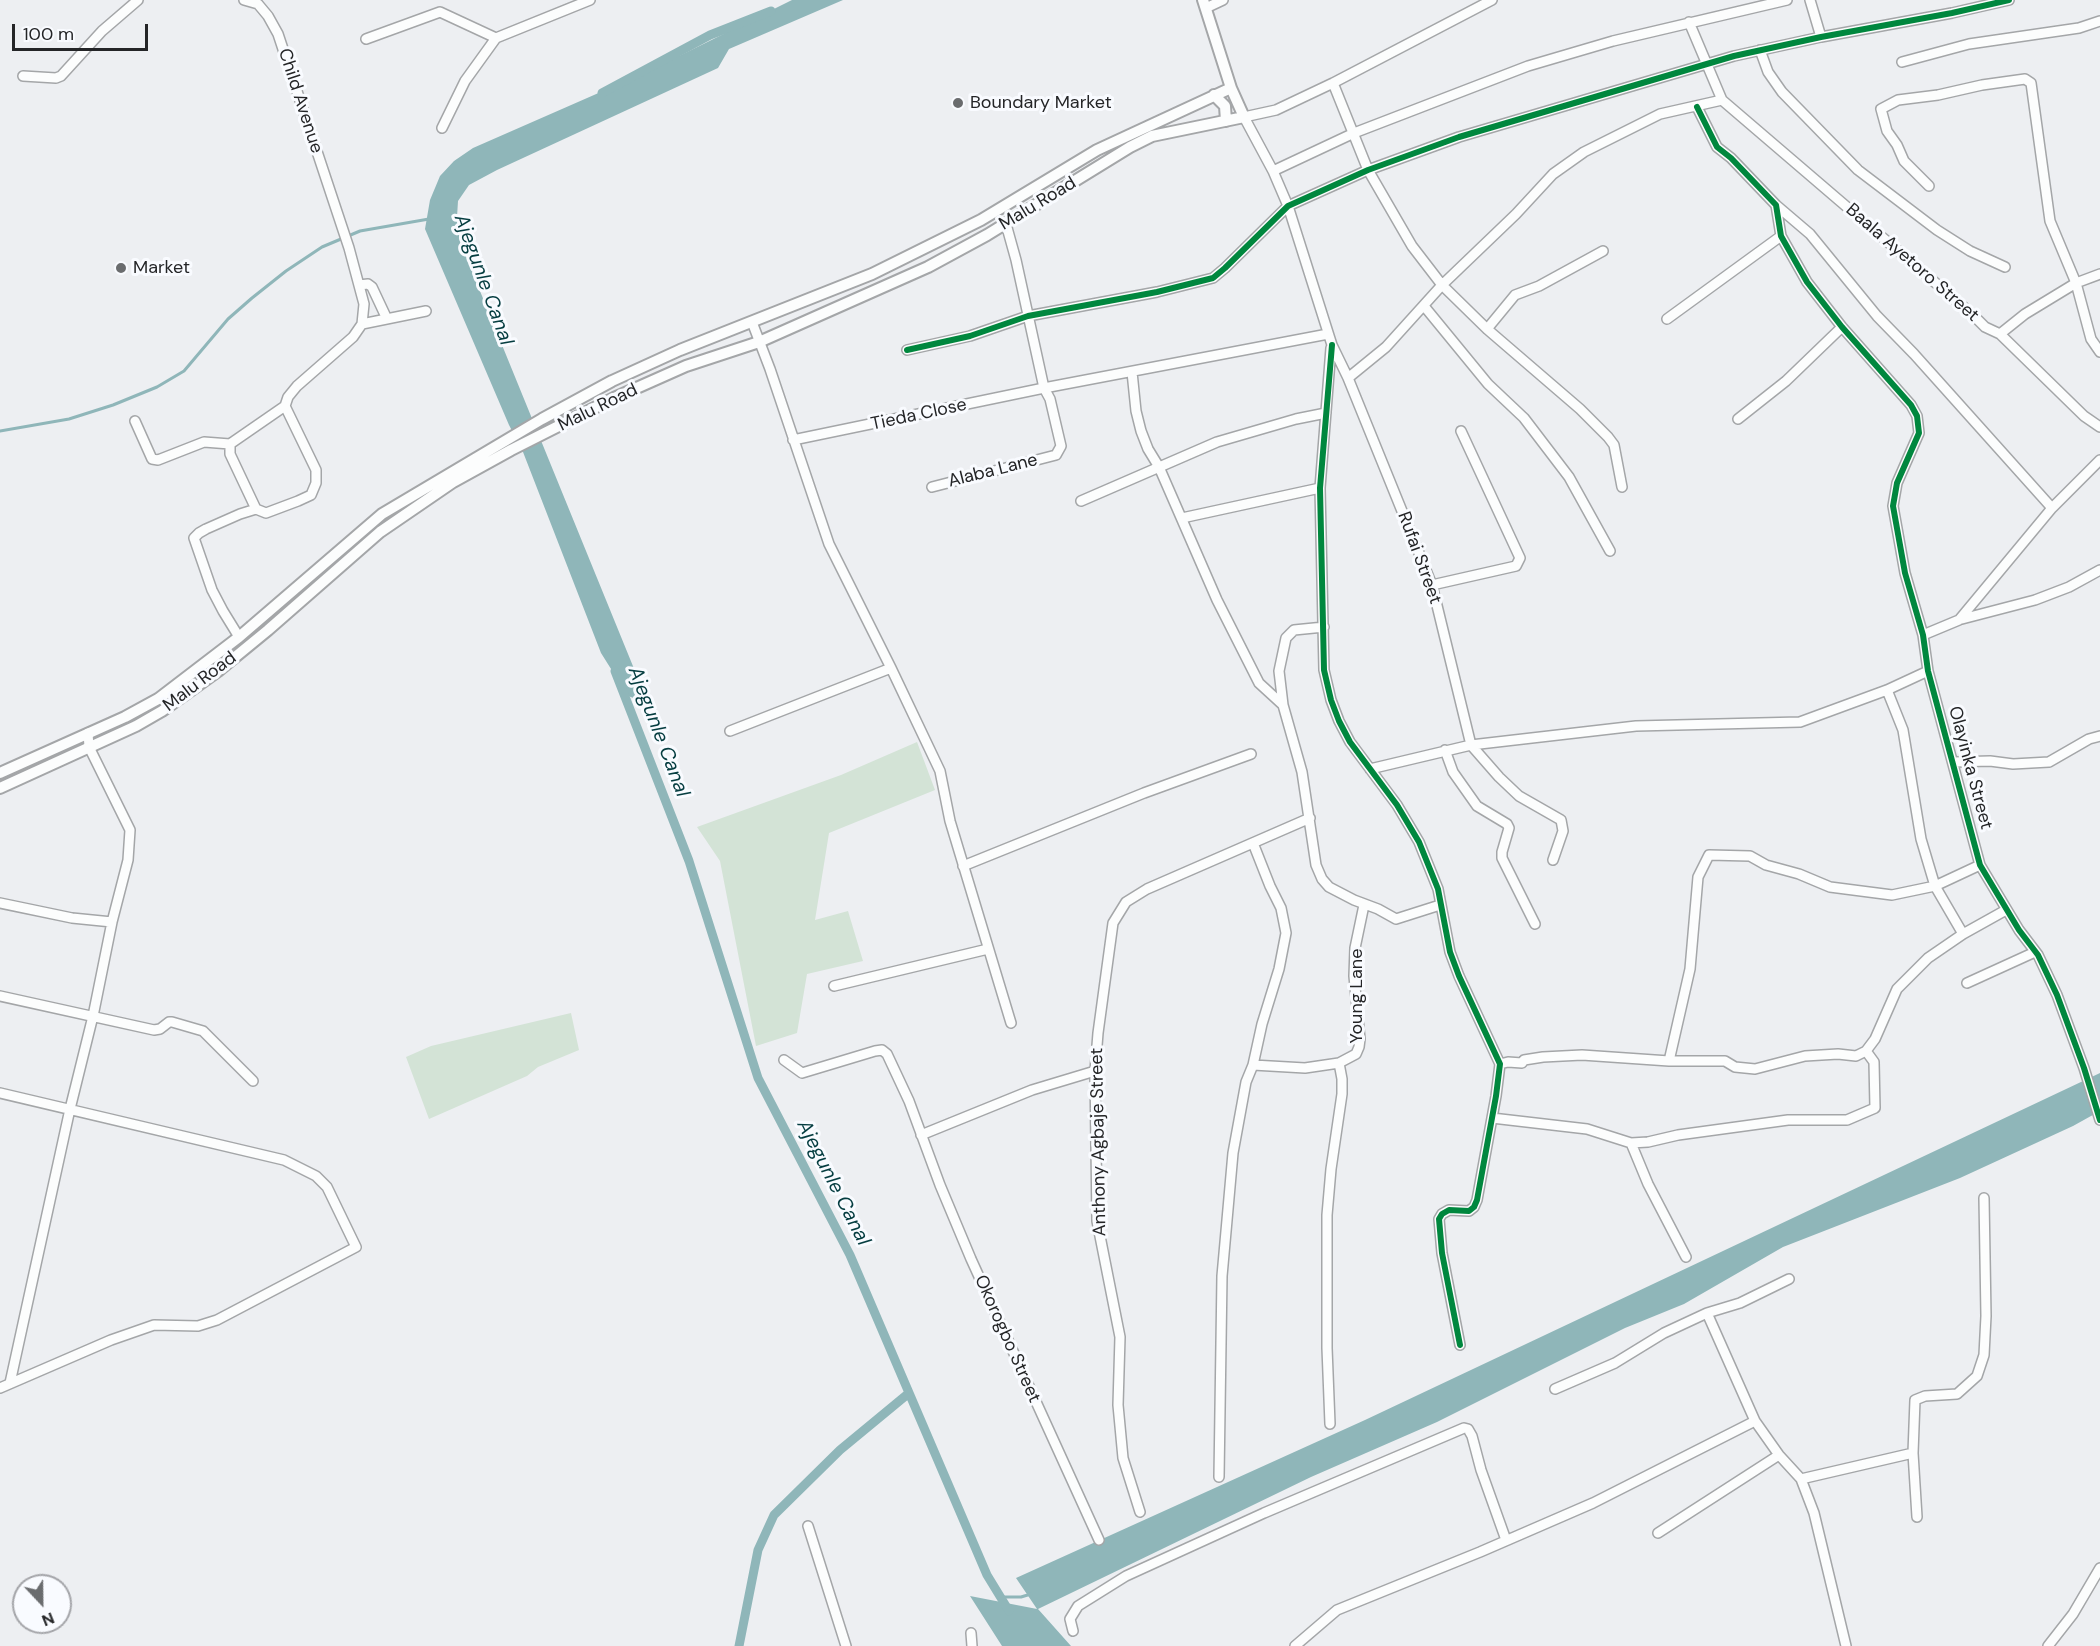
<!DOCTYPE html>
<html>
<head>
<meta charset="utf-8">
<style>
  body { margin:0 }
  #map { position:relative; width:2100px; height:1646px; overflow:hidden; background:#edeff2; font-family:"DM Sans",sans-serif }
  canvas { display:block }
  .north { position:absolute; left:12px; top:1574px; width:60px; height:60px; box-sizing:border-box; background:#f9fbff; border:2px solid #a4a5a9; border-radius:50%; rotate:158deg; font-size:16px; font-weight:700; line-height:24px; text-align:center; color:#242527 }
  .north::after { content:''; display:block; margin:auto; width:21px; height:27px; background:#6a6c6e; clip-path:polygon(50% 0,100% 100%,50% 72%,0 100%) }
  .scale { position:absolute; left:12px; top:24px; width:136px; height:27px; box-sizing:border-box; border:3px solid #242527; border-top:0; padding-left:8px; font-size:18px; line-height:21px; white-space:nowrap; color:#242527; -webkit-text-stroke:4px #f9fbff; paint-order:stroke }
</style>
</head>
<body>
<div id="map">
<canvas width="2100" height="1646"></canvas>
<div class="north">N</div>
<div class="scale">100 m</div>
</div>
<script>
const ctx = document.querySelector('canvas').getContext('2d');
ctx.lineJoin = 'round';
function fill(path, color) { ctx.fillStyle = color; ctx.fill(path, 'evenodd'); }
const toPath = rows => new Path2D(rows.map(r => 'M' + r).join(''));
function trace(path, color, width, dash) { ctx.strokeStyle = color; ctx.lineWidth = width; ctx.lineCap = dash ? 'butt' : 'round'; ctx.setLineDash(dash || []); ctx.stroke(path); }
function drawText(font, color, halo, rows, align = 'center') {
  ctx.font = font + ' "DM Sans",sans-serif'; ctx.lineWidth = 6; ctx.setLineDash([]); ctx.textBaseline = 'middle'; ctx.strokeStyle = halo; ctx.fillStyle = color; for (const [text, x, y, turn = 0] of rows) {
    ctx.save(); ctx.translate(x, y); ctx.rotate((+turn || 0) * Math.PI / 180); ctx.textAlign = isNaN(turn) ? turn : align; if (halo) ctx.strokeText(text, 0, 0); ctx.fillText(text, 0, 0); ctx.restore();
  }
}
fill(toPath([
  [917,742,935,790,829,833,815,920,848,911,863,961,807,974,797,1033,756,1046,720,861,697,827,841,775],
  [571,1013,579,1050,538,1067,527,1076,429,1119,406,1057,431,1046]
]), '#d3e3d6');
fill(toPath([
  [792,0,843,0,729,49,718,68,497,170,469,185,458,201,457,217,460,242,637,676,639,700,628,696,601,653,523,452,509,425,425,229,430,200,440,176,454,161,473,148,651,70],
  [2100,1073,2100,1111,2073,1126,1960,1178,1783,1247,1684,1304,1625,1328,1437,1422,1311,1477,1038,1609,1071,1646,1002,1646,970,1596,1037,1609,1016,1578,1365,1420]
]), '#8fb6b9');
trace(toPath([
  [0,431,69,419,113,405,157,387,184,371,228,319,252,298,286,271,322,247,360,231,429,219],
  [1000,1597,1021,1597,1031,1594]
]), '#8fb6b9', 3);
trace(toPath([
  [602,93,710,35,771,11],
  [615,671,689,861,758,1078,850,1255,987,1575,1009,1611],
  [739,1646,758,1550,774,1515,840,1450,909,1393]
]), '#8fb6b9', 9);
const minor = toPath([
  [1492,0,1333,83,1276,110,1244,117,1273,171,1288,206,1332,345,1348,378,1432,585,1471,745,1499,777,1519,796,1561,820,1563,831,1553,860],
  [1810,0,1821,37],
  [1206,8,1223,0],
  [1689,22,1722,100,1973,315,1985,327,2000,334,2084,416,2100,427],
  [366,39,440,12,496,38,590,0],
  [1760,50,1768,72,1782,92,1858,170,1937,230,1970,251,2005,267],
  [1902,62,1969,44,2079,28,2100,21],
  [23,76,56,78,61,76,102,31,138,0],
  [1333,83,1368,170,1412,246,1442,285,1487,329,1580,409,1608,437,1614,445,1622,487],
  [1697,107,1717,147,1731,158,1776,205,1781,236,1807,282,1842,327,1911,405,1917,416,1919,433,1897,483,1893,506,1905,573,1923,635,1928,671,1980,865,2019,930,2038,955,2057,995,2084,1068,2100,1120],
  [442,128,465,81,496,38],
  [1273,171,1354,133,1528,66,1613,41,1787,0],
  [1929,186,1904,161,1897,145,1887,131,1881,109,1898,100,1938,95,1982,85,2025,79,2031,83,2050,221,2076,283,2091,339,2100,352],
  [1776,205,1810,234,1877,316,1914,354,2052,508],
  [359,285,368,284,372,287,387,319],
  [1424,306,1488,384,1524,418,1569,477,1610,551],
  [1667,319,1781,236],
  [752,322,770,369,829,544,891,668,940,771,950,821,1011,1023],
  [362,324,426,311],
  [1487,329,1515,295,1539,286,1603,251],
  [2000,334,2025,314,2076,283,2100,274],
  [1331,348,1320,488,1324,670,1331,700,1339,721,1350,742,1397,805,1419,842,1438,889,1450,952,1459,976,1500,1064,1496,1096,1477,1200,1474,1207,1469,1211,1449,1210,1442,1214,1439,1219,1442,1253,1460,1345],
  [907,350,970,336,1028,316,1157,292,1213,278,1225,268,1288,206,1368,170,1459,137,1734,56,1821,37,1952,13,2009,0],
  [1132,372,1136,411,1141,431,1148,449,1159,467,1217,600,1259,683,1283,705],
  [1348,378,1386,347,1442,285,1516,214,1553,174,1584,152,1660,114,1722,100],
  [1738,419,1786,381,1842,327],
  [135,421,152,459,158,460,204,442,230,444],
  [793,440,1044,388,1328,334],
  [932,487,1056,455,1061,446,1050,399,1044,388,1016,260,1006,224],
  [1081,501,1217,442,1296,419,1326,413],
  [256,509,266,513,298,501,311,495,316,483,316,470,285,406],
  [1182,518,1320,488],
  [1432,585,1516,566,1520,558,1461,431],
  [1962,619,2035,600,2069,587,2100,570],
  [1324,627,1294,630,1286,638,1279,671,1283,705,1302,772,1316,865,1322,879,1329,887,1354,900,1378,909,1396,919,1440,905],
  [1923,635,1959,620,2052,508,2100,460],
  [239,637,223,611,212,590,194,538,199,533,206,529,240,514,256,509,230,454,230,444,285,406,288,397,297,386,353,337,362,324,364,304,349,248,278,34,268,16,258,4,244,0],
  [1887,690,1903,730,1921,839,1935,886,1963,934],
  [730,731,891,668],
  [1445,750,1453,772,1477,806,1507,824,1509,828,1502,852,1502,858,1535,924],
  [1954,762,1990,761,2013,764,2049,762,2089,739,2100,736],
  [1370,769,1471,745,1636,726,1800,722,1887,690,1928,671],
  [963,866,1144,793,1251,754],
  [0,903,72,918,112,922],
  [1967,983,2035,952],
  [834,986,988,949],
  [0,996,154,1030,160,1029,169,1022,172,1022,203,1031,253,1081],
  [784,1060,802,1073,875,1051,882,1050,887,1054,909,1101,940,1185,971,1259,1099,1540],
  [1669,1061,1690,969,1698,877,1709,855,1750,856,1766,865,1799,874,1830,887,1892,895,1935,886,1980,865],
  [1500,1064,1508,1062,1522,1063,1524,1060,1543,1057,1582,1055,1669,1061,1725,1061,1735,1067,1755,1069,1805,1056,1838,1054,1856,1056,1866,1051],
  [1253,1065,1305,1068,1339,1063,1356,1054,1359,1047,1360,1039,1354,976,1355,948,1364,905],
  [0,1093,284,1160,316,1176,327,1187,356,1247,217,1320,198,1326,154,1325,111,1340,0,1388],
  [1492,1118,1587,1129,1631,1143,1648,1184,1686,1257],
  [921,1135,1032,1090,1095,1071],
  [1631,1143,1648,1142,1678,1135,1788,1120,1847,1120,1875,1108,1874,1062,1866,1051,1875,1039,1897,989,1928,958,1963,934,2006,910],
  [1707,1313,1755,1421,1779,1455,1801,1479,1814,1513,1846,1646],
  [10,1383,70,1109,93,1016,112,922,128,860,130,830,89,747,88,733],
  [1555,1389,1615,1363,1664,1333,1707,1313,1740,1303,1789,1279],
  [1330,1424,1327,1348,1327,1215,1331,1169,1342,1094,1342,1079,1339,1063],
  [1219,1477,1222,1276,1233,1153,1246,1082,1253,1065,1262,1024,1279,969,1286,933,1281,908,1270,886,1253,843],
  [1801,1479,1913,1453],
  [1140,1512,1123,1458,1118,1405,1120,1337,1097,1221,1095,1071,1098,1033,1113,923,1126,902,1147,889,1310,818],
  [1917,1517,1913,1453,1915,1400,1925,1396,1957,1394,1977,1376,1984,1355,1986,1316,1984,1198],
  [808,1526,846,1646],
  [1658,1533,1779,1455],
  [1073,1631,1070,1619,1078,1606,1126,1576,1264,1513,1464,1428,1468,1429,1472,1436,1481,1470,1506,1540],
  [971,1633,972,1646],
  [1295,1646,1337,1610,1480,1552,1593,1503,1755,1421],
  [2048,1646,2073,1614,2100,1568]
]);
const major = toPath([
  [1214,95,1225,106,1226,121],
  [0,773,125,717,158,699,239,637,382,514,542,419,612,381,680,350,872,274,981,220,1097,150,1231,88],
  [0,788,136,726,162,711,218,671,268,630,380,532,453,482,511,450,614,398,686,366,759,342,928,267,987,235,1130,147,1152,136,1244,117,1231,88,1203,0]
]);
trace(minor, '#a4a6a8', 12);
trace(major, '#a4a6a8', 14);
trace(minor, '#fcfdfd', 9);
trace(major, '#fcfdfd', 10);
trace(toPath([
  [1697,107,1717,147,1731,158,1776,205,1781,236,1807,282,1842,327,1911,405,1917,416,1919,433,1897,483,1893,506,1905,573,1923,635,1928,671,1980,865,2019,930,2038,955,2057,995,2084,1068,2100,1120],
  [1332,345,1320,488,1324,670,1331,700,1339,721,1350,742,1397,805,1419,842,1438,889,1450,952,1459,976,1500,1064,1496,1096,1477,1200,1474,1207,1469,1211,1449,1210,1442,1214,1439,1219,1442,1253,1460,1345],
  [907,350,970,336,1028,316,1157,292,1213,278,1225,268,1288,206,1368,170,1459,137,1734,56,1821,37,1952,13,2009,0]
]), '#00873e', 6);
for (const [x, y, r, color] of [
  [958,103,6,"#6a6c6e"],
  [121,268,6,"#6a6c6e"]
]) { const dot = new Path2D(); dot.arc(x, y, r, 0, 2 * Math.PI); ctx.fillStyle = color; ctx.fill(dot); trace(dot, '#f9fbff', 2); }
drawText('18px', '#242527', '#f9fbff', [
  ["Child Avenue",300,101,72],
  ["Malu Road",1038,204,-31],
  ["Baala Ayetoro Street",1912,263,41],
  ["Malu Road",598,408,-26],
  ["Tieda Close",919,415,-12],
  ["Alaba Lane",993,471,-14],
  ["Rufai Street",1419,558,70],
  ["Malu Road",200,682,-37],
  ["Olayinka Street",1970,768,75],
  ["Young Lane",1357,996,-90],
  ["Anthony Agbaje Street",1099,1142,-91],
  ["Okorogbo Street",1007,1339,66]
]);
drawText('18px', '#242527', '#f9fbff', [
  ["Boundary Market",970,103],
  ["Market",133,268]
], 'left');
drawText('italic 20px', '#053d40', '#f9fbff', [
  ["Ajegunle Canal",483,280,70],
  ["Ajegunle Canal",658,732,69],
  ["Ajegunle Canal",833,1183,63]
]);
</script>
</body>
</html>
